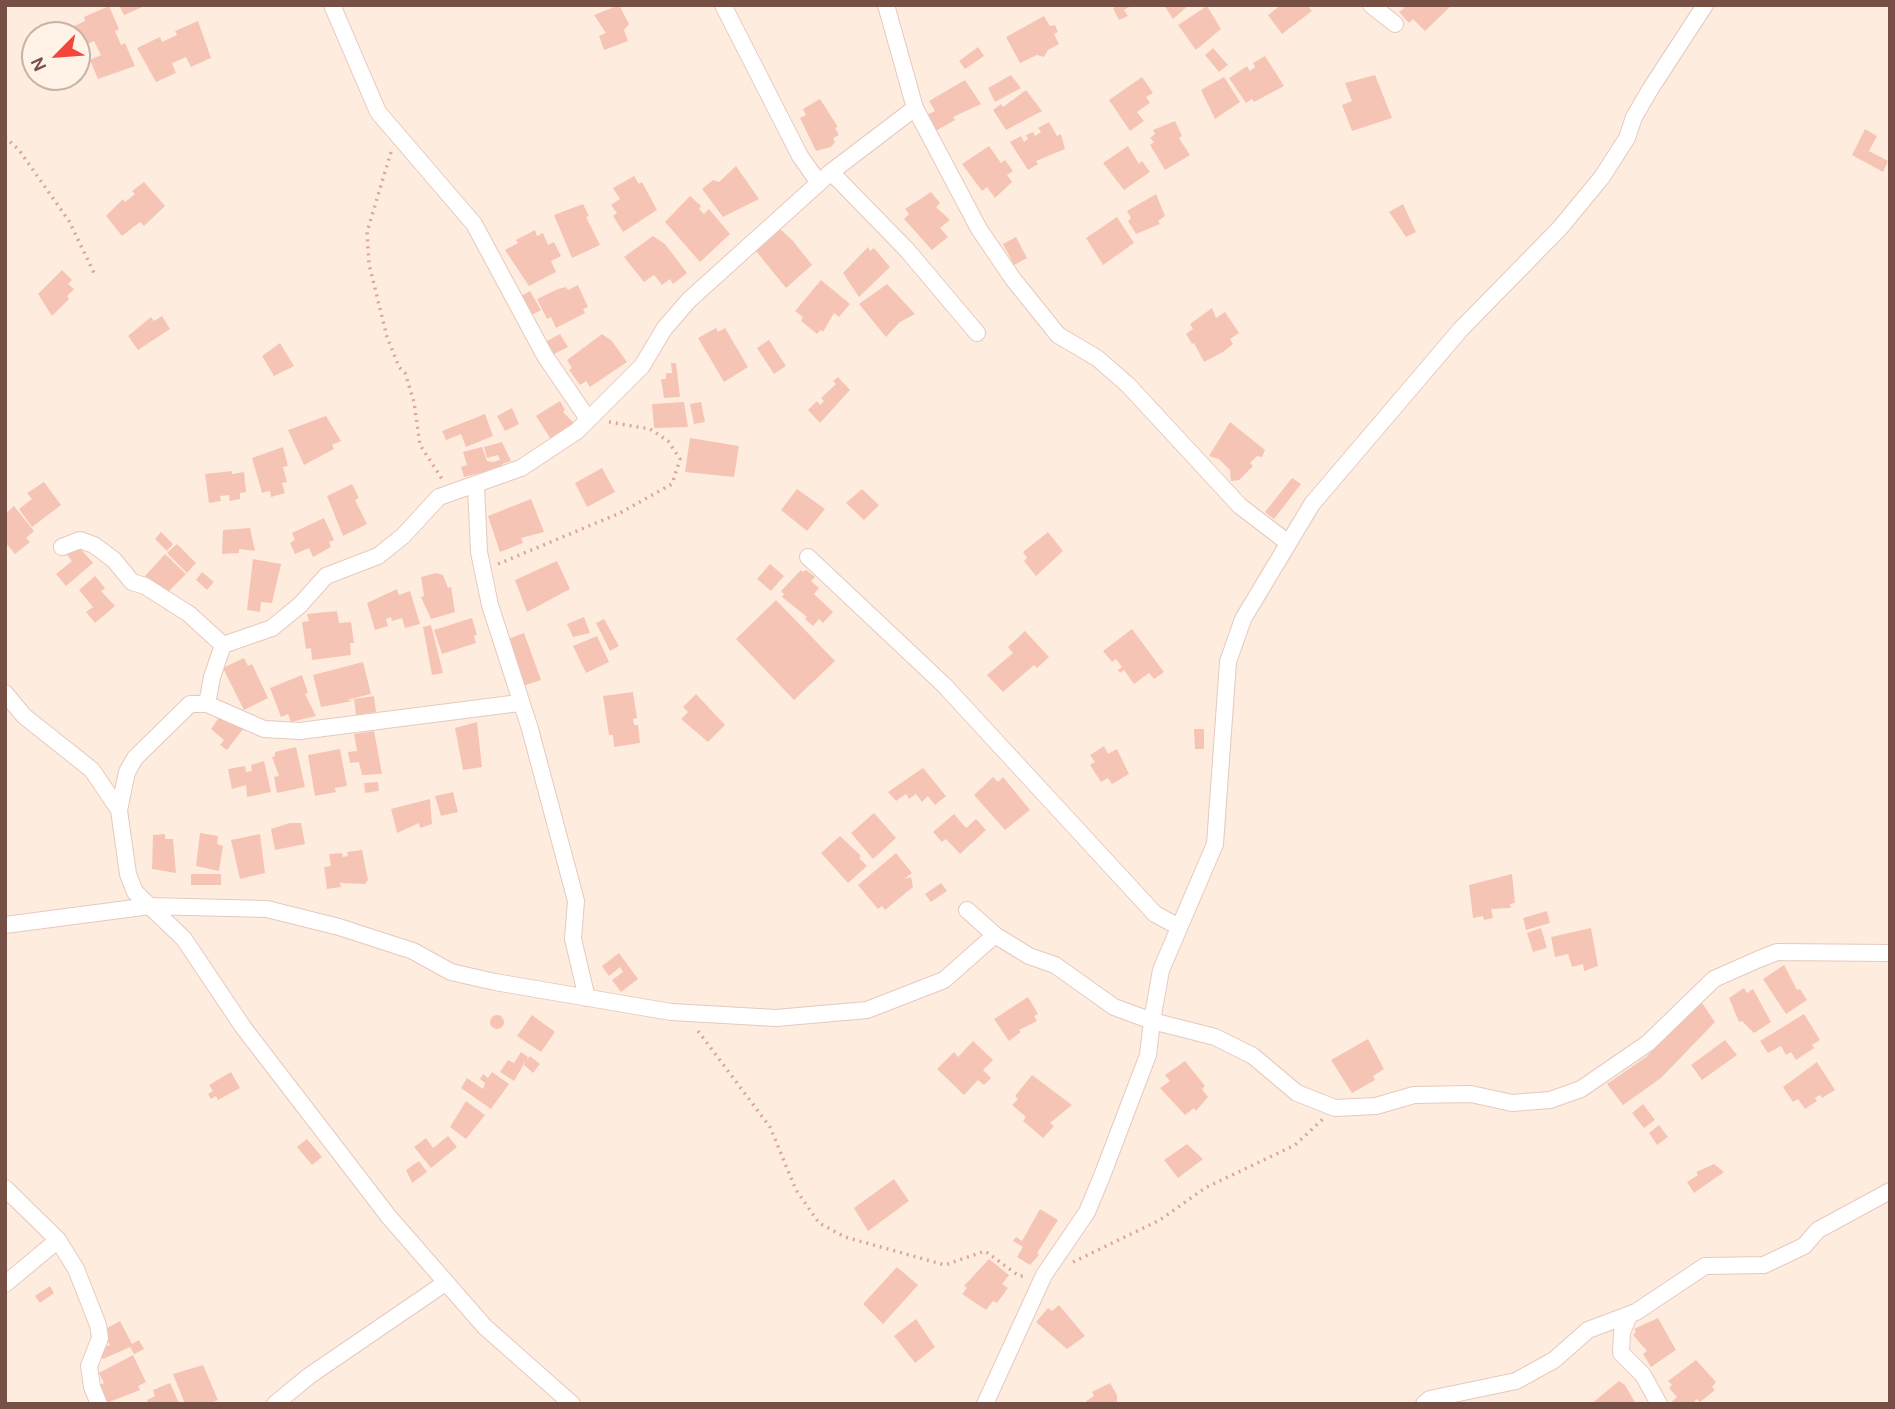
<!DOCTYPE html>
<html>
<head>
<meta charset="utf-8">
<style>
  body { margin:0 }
  #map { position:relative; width:1895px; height:1409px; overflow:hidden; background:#feeddf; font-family:Karla,sans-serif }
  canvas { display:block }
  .frame { position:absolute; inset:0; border:7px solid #764f45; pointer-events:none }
  .north { position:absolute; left:21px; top:21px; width:70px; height:70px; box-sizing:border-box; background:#fff2e7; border:2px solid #c8b1a6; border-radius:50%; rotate:245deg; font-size:19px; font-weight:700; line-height:28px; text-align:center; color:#764f45 }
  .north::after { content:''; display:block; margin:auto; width:24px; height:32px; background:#f34539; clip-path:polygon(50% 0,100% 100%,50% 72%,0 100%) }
</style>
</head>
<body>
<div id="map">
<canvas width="1895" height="1409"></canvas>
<div class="frame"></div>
<div class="north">N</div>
</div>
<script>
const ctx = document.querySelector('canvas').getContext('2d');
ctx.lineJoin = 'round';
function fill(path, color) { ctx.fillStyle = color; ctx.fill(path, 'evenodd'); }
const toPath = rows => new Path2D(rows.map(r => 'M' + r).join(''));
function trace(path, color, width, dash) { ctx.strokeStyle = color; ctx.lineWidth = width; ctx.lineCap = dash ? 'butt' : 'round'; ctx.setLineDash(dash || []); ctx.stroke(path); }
fill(toPath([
  [119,5,147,5,124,15],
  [619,5,629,24,624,30,628,41,604,50,599,36,606,33,594,15],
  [1118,5,1133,5,1124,10,1128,16,1119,20,1113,8],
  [1164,5,1189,5,1173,19],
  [1281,5,1307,5,1312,11,1282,34,1268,15],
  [1401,5,1452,5,1425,31,1413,19,1409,23,1399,12,1404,8],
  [109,6,119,29,115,31,121,45,125,43,135,66,98,79,90,60,101,55,94,41,83,46,74,26,85,21,84,17],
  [1207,6,1221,29,1196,50,1178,25],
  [1044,16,1050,26,1055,25,1058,32,1054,34,1059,44,1048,50,1044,57,1037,55,1020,63,1006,37],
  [198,21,211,58,191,67,186,57,172,63,176,73,156,82,137,48,160,37,162,42,177,35,175,31],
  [978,47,984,56,965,69,959,61],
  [1213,48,1228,65,1219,72,1205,55],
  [1265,56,1284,86,1254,102,1252,99,1246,103,1229,78,1247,66,1250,71,1255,67,1253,63],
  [1011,75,1021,88,995,102,988,88],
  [1375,75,1392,118,1352,131,1342,105,1352,101,1345,83],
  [1142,77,1153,93,1146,97,1150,103,1137,112,1144,121,1130,131,1109,100],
  [1224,77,1240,102,1215,119,1201,90],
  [965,80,981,104,953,117,955,120,934,132,924,116,935,111,929,101],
  [1026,90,1042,111,1006,130,993,110,1001,104,1003,107],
  [820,99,838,127,835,128,839,135,833,138,835,142,831,147,816,151,800,118,806,115,803,109],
  [1175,121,1182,136,1179,138,1190,155,1165,170,1150,145,1154,142,1150,138,1155,134,1153,130],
  [1049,122,1057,136,1061,134,1065,149,1036,161,1038,164,1028,170,1010,142,1021,136,1024,142,1028,139,1026,135,1033,132,1035,136,1041,132,1038,128],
  [1865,129,1877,136,1869,151,1888,161,1883,172,1852,155],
  [989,146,1001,163,1005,160,1013,171,1007,175,1012,182,995,198,987,187,982,191,962,164],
  [1128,146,1139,164,1142,161,1150,172,1124,190,1103,163],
  [736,166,759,199,723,217,702,189,713,180,719,182],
  [634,176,639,184,642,182,657,210,623,232,613,216,617,213,611,205,620,199,613,188],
  [144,182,165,206,144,226,140,222,122,236,106,216,123,199,125,202,135,194,132,191],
  [931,192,940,203,936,207,950,220,940,228,948,237,932,250,904,219,909,214,905,209],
  [1156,194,1165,216,1158,221,1160,224,1136,234,1128,221,1131,218,1127,211],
  [690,196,701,206,699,209,704,214,709,209,730,234,700,262,665,222],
  [583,204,589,216,586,217,600,245,572,258,554,215],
  [1403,204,1416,232,1406,237,1389,212],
  [1117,217,1134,243,1103,265,1086,238],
  [778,227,793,241,812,265,786,288,756,251,759,242],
  [535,230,537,236,543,233,548,245,554,242,561,256,551,261,556,272,529,286,505,250,518,243,516,240],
  [653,236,665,244,687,273,673,284,670,279,662,285,654,275,644,282,624,257],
  [1016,237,1027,258,1014,265,1003,244],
  [868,247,870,251,874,248,890,267,859,297,843,273],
  [62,270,72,280,68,284,74,289,67,296,69,299,52,316,38,294],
  [821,280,850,304,839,317,834,313,823,332,821,330,817,334,801,321,803,317,795,311],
  [887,284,915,314,900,322,886,337,859,304],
  [578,285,588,307,583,309,585,313,556,328,551,317,547,319,537,299,558,289,566,287,568,290],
  [530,291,541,310,530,316,519,297],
  [1212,308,1216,318,1225,312,1239,333,1230,339,1233,344,1223,352,1204,362,1194,343,1192,344,1186,334,1193,329,1190,324],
  [162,316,170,329,138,350,128,336,151,317,154,321],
  [716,328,718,332,725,328,748,367,724,382,698,338],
  [560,334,568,347,552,355,545,342],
  [602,334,612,341,627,362,590,387,586,381,580,385,569,370,572,368,567,360],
  [769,340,786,366,774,374,757,348],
  [280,343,294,366,274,376,262,356],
  [671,363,676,363,680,397,664,398,661,379,666,379,666,373,672,373],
  [838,377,850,390,820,423,808,410,817,401,820,405,824,401,821,398,836,384,833,381],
  [560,401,565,410,563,412,574,423,550,438,536,416],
  [684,402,688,427,654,428,652,404],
  [701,402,705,422,694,424,690,404],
  [512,408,519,424,505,431,497,416],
  [485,414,493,436,466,447,461,434,446,440,442,431],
  [326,416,341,441,332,445,334,449,304,465,288,430],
  [1230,422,1265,450,1262,457,1257,456,1250,463,1253,466,1239,480,1231,481,1230,470,1219,459,1209,456],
  [690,438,739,446,734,477,685,472],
  [502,442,511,461,502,464,503,467,464,477,461,467,467,465,463,452,482,447,487,461,493,462,500,460,498,455,487,458,484,447],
  [283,447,288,466,283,467,287,482,282,483,285,493,271,497,270,491,262,493,252,458],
  [602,468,615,492,587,507,575,483],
  [232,471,232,474,244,472,246,492,240,493,240,499,230,501,229,495,220,496,221,501,209,503,205,474],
  [1292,478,1301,484,1274,519,1265,512],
  [44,482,61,505,32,527,19,509,32,499,27,493],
  [352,484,359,498,355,500,367,524,343,536,327,496],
  [797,489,825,509,807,531,781,510],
  [862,489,879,505,864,520,846,503],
  [531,499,544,532,521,538,523,543,500,552,488,516],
  [14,506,34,531,26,538,30,542,15,554,5,542,5,514],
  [324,518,334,540,329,542,331,547,313,557,309,548,295,554,290,543,295,540,292,533],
  [250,528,255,551,239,549,239,553,222,554,223,530],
  [161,532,173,544,167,551,155,539],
  [1048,532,1063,551,1036,576,1024,561,1027,558,1023,552],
  [177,544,196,563,187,573,167,553],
  [78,546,93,563,66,586,56,574,72,561,67,555],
  [165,554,186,574,165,595,145,576],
  [253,559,281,564,272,603,261,602,260,612,247,610],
  [557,561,570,589,527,612,515,580],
  [770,564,784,576,771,591,757,579],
  [801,570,803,572,806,570,815,577,811,581,819,588,814,594,833,612,823,623,819,619,813,626,805,619,807,617,782,597,784,594,781,591],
  [202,572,214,582,207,590,196,580],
  [436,573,443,575,448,588,451,587,455,612,431,619,421,597,424,596,421,577],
  [95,576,105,588,101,591,115,606,95,623,86,612,93,607,79,590],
  [397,589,399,595,410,591,420,624,405,628,402,618,392,621,391,617,386,619,388,626,375,630,367,603],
  [776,600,835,661,794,700,736,639],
  [337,611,339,623,351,622,354,643,350,643,351,655,312,660,311,648,306,649,302,622,309,621,307,614],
  [584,617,590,633,573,637,567,624],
  [472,618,477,635,474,636,476,643,442,654,434,630],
  [604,619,619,646,610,651,596,623],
  [431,625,443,673,432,675,423,627],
  [1132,629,1164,672,1154,679,1149,673,1134,684,1124,670,1120,673,1118,670,1122,667,1116,659,1112,662,1103,651],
  [1025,631,1049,657,1037,668,1034,665,1003,692,987,675,1013,653,1008,647],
  [524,633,541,680,523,686,506,640],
  [597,636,609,662,586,673,573,646],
  [244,658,248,666,252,664,268,698,244,710,223,668],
  [363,662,371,694,347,700,353,701,321,707,313,675],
  [302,675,308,693,305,694,316,716,291,722,288,714,281,717,270,688],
  [633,692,637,718,633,719,634,725,638,725,640,743,614,747,613,735,609,735,603,696],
  [696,694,725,725,708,742,681,719,688,712,683,707],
  [374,696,376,712,356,715,354,699],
  [222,713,243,729,227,750,220,745,224,740,211,729],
  [477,722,482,767,463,770,455,728],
  [1194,729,1204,729,1204,749,1195,749],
  [374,731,382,774,362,775,359,762,350,763,348,752,357,751,354,734],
  [1104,746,1108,754,1117,749,1129,774,1112,784,1108,778,1101,782,1090,765,1095,762,1090,755],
  [296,747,305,787,277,793,274,777,279,776,272,757,275,756,275,752],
  [340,749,347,786,335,788,336,792,315,796,308,755],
  [264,761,271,792,247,797,246,785,232,789,228,769,245,766,246,772,252,771,251,765],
  [923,768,946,796,935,805,928,796,922,802,916,794,909,799,906,794,896,801,888,792],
  [993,777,998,782,1003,777,1030,810,1005,830,974,795],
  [378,782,379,791,365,793,364,783],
  [453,792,458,812,441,816,435,796],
  [430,799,432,824,420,828,419,823,397,833,391,809],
  [874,813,896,838,873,859,851,833],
  [954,814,966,828,976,819,986,830,960,854,946,839,942,842,933,832],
  [290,823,301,823,305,844,275,850,271,829],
  [200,833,218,836,217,844,223,846,219,871,196,866],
  [165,834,165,839,173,839,176,873,152,869,153,835],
  [260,834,265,873,240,879,231,840],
  [840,836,861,856,859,858,867,866,848,883,821,853],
  [362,850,368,880,365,884,340,883,341,887,327,889,324,867,331,866,329,854,342,853,343,857,348,856,347,852],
  [896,853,912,873,904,879,911,877,913,887,885,910,882,906,878,909,858,885],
  [191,874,221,874,221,885,191,885],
  [1512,874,1515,903,1510,904,1511,908,1491,909,1493,918,1484,920,1483,916,1473,918,1469,885],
  [941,883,947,891,931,902,925,894],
  [1547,911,1550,923,1526,930,1523,918],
  [1541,928,1547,948,1533,952,1527,933],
  [1591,928,1598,966,1584,971,1583,964,1572,967,1568,954,1555,957,1551,937],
  [619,953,638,979,621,992,612,980,623,972,620,967,609,976,602,966],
  [1784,965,1797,990,1800,989,1807,1000,1786,1014,1763,979],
  [1744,988,1747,993,1753,989,1771,1022,1754,1033,1742,1021,1739,1022,1729,998],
  [1028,997,1038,1014,1034,1016,1037,1021,1019,1030,1021,1032,1009,1041,994,1019],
  [1700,1000,1715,1022,1661,1078,1623,1105,1607,1084,1646,1057],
  [1804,1014,1820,1040,1812,1045,1814,1048,1796,1060,1791,1052,1786,1055,1781,1046,1768,1053,1760,1041],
  '490 1022a7 7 0 1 1 14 0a7 7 0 1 1-14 0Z',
  [532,1015,555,1032,541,1052,517,1036],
  [1368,1039,1384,1069,1373,1076,1375,1080,1352,1093,1331,1060],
  [1725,1040,1737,1055,1702,1080,1691,1065],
  [973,1041,993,1060,983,1070,991,1078,984,1085,978,1080,964,1095,937,1069,954,1052,958,1057],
  [521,1052,528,1057,514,1081,500,1072,508,1060,514,1063],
  [530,1056,540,1064,533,1073,523,1064],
  [1185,1061,1205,1086,1202,1089,1208,1097,1196,1111,1194,1108,1185,1115,1160,1088,1170,1081,1165,1075],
  [1817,1062,1835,1090,1822,1098,1820,1095,1815,1098,1817,1101,1805,1109,1798,1099,1793,1102,1783,1087],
  [231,1072,240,1088,218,1100,216,1096,211,1099,208,1094,213,1091,209,1085],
  [492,1072,509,1084,491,1109,461,1088,467,1078,483,1089,485,1083,480,1079,483,1074,488,1078],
  [1032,1075,1072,1105,1050,1123,1054,1126,1043,1138,1023,1121,1026,1117,1012,1105,1018,1099,1015,1096],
  [466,1101,485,1115,466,1139,450,1127],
  [1643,1104,1655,1120,1644,1128,1632,1113],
  [1659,1125,1668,1137,1657,1145,1649,1133],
  [448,1136,457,1147,431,1168,414,1147,426,1138,433,1148],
  [307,1139,322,1157,312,1165,297,1147],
  [1187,1144,1203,1159,1178,1178,1164,1160],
  [419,1161,427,1172,412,1183,406,1170],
  [1714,1164,1724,1172,1694,1193,1687,1182,1698,1175,1696,1172],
  [894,1179,909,1201,868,1231,854,1208],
  [1040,1209,1058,1220,1037,1253,1039,1255,1030,1265,1017,1257,1023,1247,1013,1241,1016,1237,1022,1241],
  [989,1259,1009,1275,1002,1284,1008,1288,997,1303,993,1301,986,1310,962,1294,967,1288,964,1286],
  [897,1267,918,1285,883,1324,863,1304],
  [50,1286,54,1293,40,1303,35,1296],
  [1059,1305,1085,1336,1067,1349,1036,1322,1048,1308,1052,1311],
  [1658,1318,1676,1350,1651,1367,1643,1354,1647,1351,1633,1335,1636,1332,1634,1329],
  [916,1319,935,1347,915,1363,894,1336],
  [120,1321,132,1344,139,1340,144,1349,134,1354,130,1347,103,1359,98,1350,110,1345,102,1331],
  [133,1355,146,1382,138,1386,140,1390,104,1404,94,1387,104,1383,99,1373],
  [1696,1360,1716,1382,1712,1387,1715,1390,1700,1402,1697,1399,1692,1404,1669,1404,1677,1397,1669,1388,1672,1385,1668,1381],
  [203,1365,218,1400,208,1404,185,1404,173,1374],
  [1619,1381,1625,1385,1636,1404,1591,1404],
  [170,1383,179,1403,149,1404,147,1400,155,1396,153,1390],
  [1110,1383,1117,1395,1117,1404,1088,1404,1086,1401,1094,1396,1092,1392]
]), '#f6c4b4');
const minor = toPath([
  [332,5,378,112,474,224,545,356,588,419],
  [723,5,800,156,819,183],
  [886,5,915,108,979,229,1013,279,1058,335,1097,358,1128,385,1240,506,1287,542],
  [1371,5,1395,24],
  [831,172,907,250,977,333],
  [476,486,479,552,490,605,530,729,576,901,573,939,587,998],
  [62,547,80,540,94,545,114,560,132,582,145,586,189,614,223,645,272,628,300,605,326,576,378,556,403,536,439,497,521,468,577,431,642,366,664,329,689,300,831,172,915,108],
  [808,557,944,685,1155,914,1179,927],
  [223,645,212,677,207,704,264,729,300,731,519,703],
  [5,693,24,716,92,770,119,810,128,874,135,892,184,939,243,1027,389,1217,485,1327,572,1404],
  [119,810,127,772,135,758,190,704,207,704],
  [967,910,995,935,1029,956,1055,965,1114,1007,1152,1021,1161,970,1215,844,1228,662,1243,619,1312,504,1461,329,1560,228,1602,177,1627,138,1634,117,1651,88,1705,5],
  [5,925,150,906,267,909,339,927,413,951,451,972,495,982,671,1012,776,1018,867,1010,944,980,995,935],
  [5,1188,58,1240,76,1269,98,1325,100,1338,89,1366,92,1387,99,1404],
  [5,1284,58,1240],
  [1629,1316,1622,1332,1621,1353,1643,1375,1659,1404],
  [275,1404,309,1376,445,1283],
  [985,1404,1044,1275,1087,1212,1102,1176,1148,1055,1152,1021,1215,1037,1253,1056,1297,1093,1335,1108,1376,1106,1414,1095,1471,1094,1512,1103,1550,1100,1581,1089,1648,1043,1714,979,1759,959,1777,952,1890,953],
  [1424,1404,1430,1399,1516,1381,1554,1360,1588,1330,1636,1312,1705,1266,1764,1265,1804,1246,1818,1230,1890,1191]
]);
trace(minor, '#e5c9be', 18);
trace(toPath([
  [5,137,19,150,69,221,95,275],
  [391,152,367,232,369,264,387,337,399,367,405,373,414,402,420,445,442,479],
  [498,564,620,513,672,484,680,459,668,441,650,429,609,422],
  [698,1031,770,1127,796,1190,819,1223,845,1237,945,1265,985,1251,1019,1276,1026,1276],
  [1073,1262,1160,1220,1205,1188,1295,1145,1323,1119]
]), '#daa798', 3.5, [2, 5]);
trace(minor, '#fff', 16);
</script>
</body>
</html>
